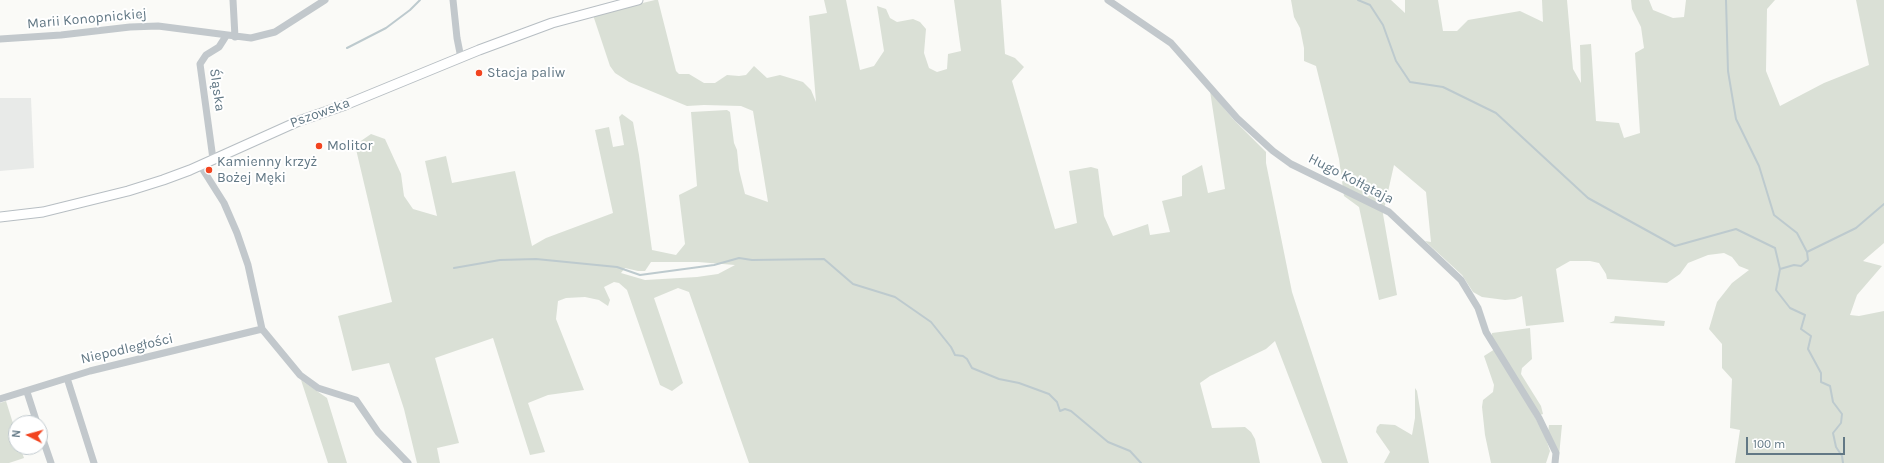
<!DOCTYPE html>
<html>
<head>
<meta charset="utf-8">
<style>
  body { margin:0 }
  #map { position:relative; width:1884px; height:463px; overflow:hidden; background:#fafaf7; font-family:Karla,sans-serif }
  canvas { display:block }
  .north { position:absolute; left:8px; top:415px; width:40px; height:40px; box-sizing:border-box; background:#fff; border:1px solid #c0c9ce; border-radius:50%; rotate:276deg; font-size:11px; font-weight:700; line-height:16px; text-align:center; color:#627885 }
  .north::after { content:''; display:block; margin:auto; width:14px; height:18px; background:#f2441f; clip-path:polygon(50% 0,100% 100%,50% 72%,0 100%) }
  .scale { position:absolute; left:1746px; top:437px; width:99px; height:18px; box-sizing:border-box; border:2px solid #627885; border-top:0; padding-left:5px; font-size:12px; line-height:14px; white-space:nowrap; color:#627885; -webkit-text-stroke:3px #fff; paint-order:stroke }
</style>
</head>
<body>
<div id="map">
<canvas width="1884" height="463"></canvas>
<div class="north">N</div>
<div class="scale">100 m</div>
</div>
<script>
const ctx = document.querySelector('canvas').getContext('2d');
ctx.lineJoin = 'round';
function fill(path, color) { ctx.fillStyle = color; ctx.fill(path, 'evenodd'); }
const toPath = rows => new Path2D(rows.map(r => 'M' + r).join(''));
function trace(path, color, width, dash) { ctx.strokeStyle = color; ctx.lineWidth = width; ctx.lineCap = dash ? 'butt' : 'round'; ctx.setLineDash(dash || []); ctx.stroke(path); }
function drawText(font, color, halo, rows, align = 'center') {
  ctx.font = font + ' Karla,sans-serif'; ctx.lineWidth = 4; ctx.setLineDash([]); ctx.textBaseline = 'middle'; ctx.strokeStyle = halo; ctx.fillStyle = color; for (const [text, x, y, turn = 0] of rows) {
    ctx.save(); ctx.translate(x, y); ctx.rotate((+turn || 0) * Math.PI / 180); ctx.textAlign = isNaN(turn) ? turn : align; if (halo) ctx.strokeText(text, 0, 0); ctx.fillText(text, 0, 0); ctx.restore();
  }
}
fill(toPath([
  [0,98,31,98,34,168,0,171]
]), '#e8eae8');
fill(toPath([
  [655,0,658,0,676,71,679,74,689,74,704,83,715,83,727,75,739,76,746,75,754,66,767,78,780,75,803,82,811,90,816,102,809,16,827,13,824,0,846,0,860,70,874,66,884,51,877,6,886,9,890,18,897,22,913,19,920,22,926,29,924,53,929,68,937,72,947,69,948,54,961,51,954,0,1001,0,1005,54,1015,58,1024,67,1012,81,1055,229,1077,223,1069,171,1091,167,1098,169,1104,216,1113,236,1148,224,1150,235,1170,232,1162,201,1182,196,1182,176,1202,165,1208,193,1225,189,1210,91,1233,119,1266,152,1266,163,1292,292,1348,463,1322,463,1275,341,1266,349,1210,376,1200,383,1212,428,1245,427,1251,432,1255,439,1260,463,749,463,689,292,678,288,654,298,683,383,672,391,660,385,627,290,619,283,614,282,604,287,610,300,608,306,599,300,585,297,566,298,558,301,556,319,584,390,548,395,528,403,545,452,530,455,493,338,435,358,459,443,437,448,440,463,417,463,404,409,389,363,352,371,338,316,392,302,355,145,371,134,385,139,401,174,404,196,413,209,437,216,425,161,446,156,452,183,515,171,532,246,546,238,613,213,595,130,609,127,613,147,624,145,619,117,622,114,633,122,639,155,652,250,676,255,685,244,679,195,697,186,691,112,727,110,730,112,734,143,737,150,739,170,745,194,768,202,753,111,741,106,704,105,687,106,629,82,615,73,610,66,593,15],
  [651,262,698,262,735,265,718,274,697,277,645,280,621,273,625,268,638,271,645,271],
  [1291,0,1391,0,1405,13,1405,0,1438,0,1443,31,1457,31,1468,20,1520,11,1543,22,1542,0,1567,0,1573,69,1581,83,1580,45,1591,44,1596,121,1619,123,1624,138,1640,133,1635,53,1644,48,1641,27,1632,9,1631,0,1649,0,1653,10,1673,18,1684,17,1686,0,1775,0,1767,9,1766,71,1780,106,1824,83,1869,65,1856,0,1884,0,1884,243,1863,261,1882,266,1857,295,1850,315,1859,316,1884,311,1884,463,1735,463,1740,430,1730,428,1732,379,1722,368,1722,344,1709,329,1717,302,1732,283,1749,270,1739,266,1732,257,1724,253,1708,255,1688,263,1680,274,1667,283,1607,279,1606,274,1599,263,1590,261,1570,261,1556,269,1564,322,1526,326,1522,296,1515,299,1505,300,1482,297,1473,292,1462,275,1425,241,1431,242,1426,192,1394,165,1383,214,1397,295,1379,300,1359,207,1344,196,1339,159,1316,66,1304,61,1304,48,1300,28,1294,17],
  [1615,316,1665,321,1664,326,1609,323,1614,321],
  [1530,328,1532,359,1522,368,1521,374,1541,406,1543,414,1540,415,1492,338,1492,333],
  [1495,349,1544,433,1550,451,1546,463,1491,463,1485,435,1482,407,1483,400,1493,392,1494,385,1484,356],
  [301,380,327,398,347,463,328,463],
  [1415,388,1417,391,1429,463,1384,463,1390,452,1376,432,1377,427,1380,424,1395,425,1412,435,1415,418],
  [6,401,16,433,16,447,20,447,24,458,9,463,0,463,0,403],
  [1549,425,1562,425,1559,456,1548,432]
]), '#dae0d6');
trace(toPath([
  [1358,0,1370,5,1383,25,1396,61,1410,82,1443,87,1496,113,1588,198,1675,246,1736,229,1775,248,1780,269,1776,290,1790,308,1805,315,1801,329,1811,336,1808,349,1821,373,1821,382,1830,386,1833,402,1842,414,1841,423,1833,433,1836,447,1842,456,1843,463],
  [1726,0,1728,71,1736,119,1759,166,1774,215,1797,233,1807,252],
  [347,48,386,28,410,10,420,0],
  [454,268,500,260,536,259,617,267,640,275,714,265,739,258,752,260,824,259,853,284,895,297,931,322,951,347,955,355,963,356,967,359,972,368,999,379,1019,383,1049,394,1057,402,1060,411,1065,409,1071,411,1108,442,1130,451,1141,463],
  [1780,269,1794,265,1801,266,1808,260,1807,252,1856,228,1884,204]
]), '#bdcace', 2);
const secondary = toPath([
  [0,217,43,212,128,191,163,180,190,170,299,121,345,105,479,50,552,23,638,0]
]);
trace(secondary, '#b7bec3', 11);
trace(toPath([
  [233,0,235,37],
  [453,0,457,38,461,58],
  [1108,0,1171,43,1237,118,1273,151,1291,164,1389,212,1461,280,1478,308,1486,332,1539,418,1556,453,1555,463],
  [0,39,61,35,130,27,158,26,251,38,275,32,325,0],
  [213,159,200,64,206,55,219,47,226,36],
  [200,165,224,203,237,233,248,265,262,329,300,375,318,388,356,400,378,432,408,463],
  [67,378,94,463],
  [27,392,37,423],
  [0,399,90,371,262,329],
  [40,431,51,463]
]), '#c2c8cc', 7);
trace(secondary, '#fff', 9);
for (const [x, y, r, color] of [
  [479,73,4,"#f2441f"],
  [319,146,4,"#f2441f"],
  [209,170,4,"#f2441f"]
]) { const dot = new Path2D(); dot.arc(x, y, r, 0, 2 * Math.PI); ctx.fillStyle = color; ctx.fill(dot); trace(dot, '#fff', 1.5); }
drawText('14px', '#627885', '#fff', [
  ["Marii Konopnickiej",87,19,-5],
  ["Śląska",217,90,82],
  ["Pszowska",320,113,-20],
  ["Hugo Kołłątaja",1351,179,27],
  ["Niepodległości",127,349,-13]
]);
drawText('14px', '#627885', '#fff', [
  ["Stacja paliw",487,73],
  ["Molitor",327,146],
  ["Kamienny krzyż",217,162],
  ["Bożej Męki",217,178]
], 'left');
</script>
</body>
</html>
